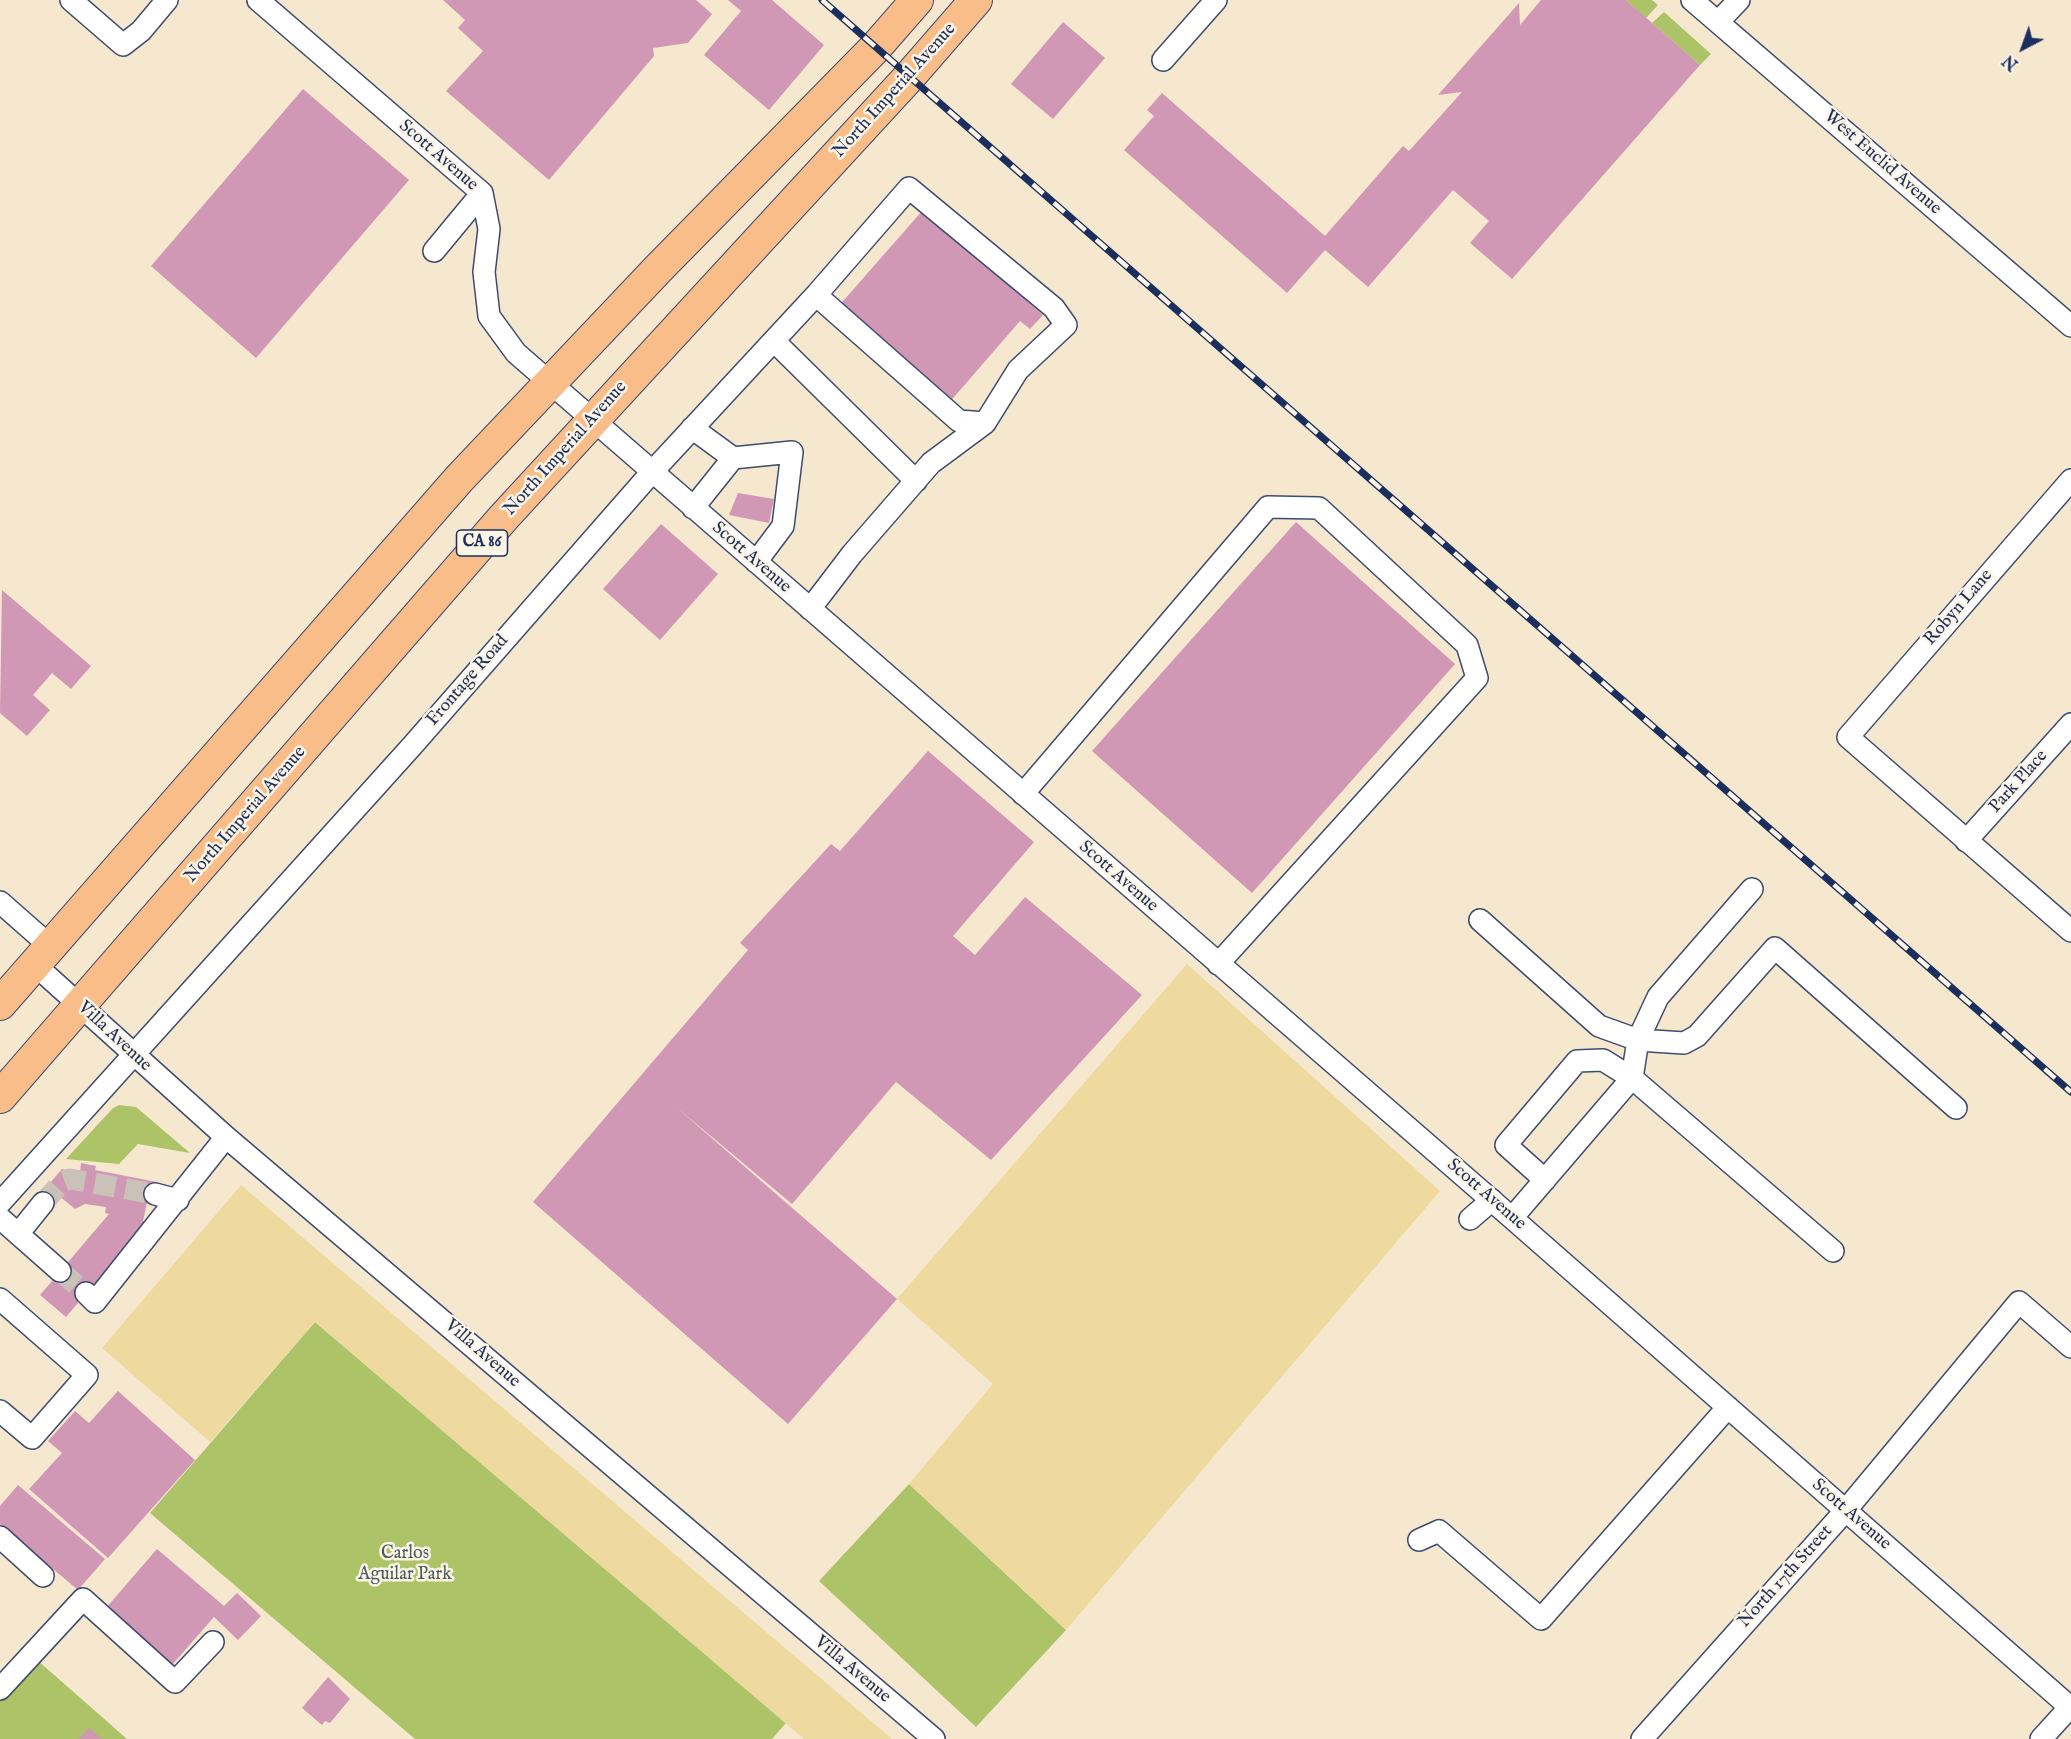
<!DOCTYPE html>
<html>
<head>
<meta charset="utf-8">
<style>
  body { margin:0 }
  #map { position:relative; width:2071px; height:1739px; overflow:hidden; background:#f6e7cf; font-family:"IM FELL English",serif }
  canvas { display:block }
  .north { position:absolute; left:1993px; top:18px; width:60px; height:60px; -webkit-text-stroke:4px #fcf5e5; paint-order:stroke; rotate:221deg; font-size:16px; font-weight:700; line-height:24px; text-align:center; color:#1b2f5e }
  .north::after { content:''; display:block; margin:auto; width:21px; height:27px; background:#1b2f5e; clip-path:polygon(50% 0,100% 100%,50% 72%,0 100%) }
</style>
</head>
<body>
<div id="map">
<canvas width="2071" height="1739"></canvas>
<div class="north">N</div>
</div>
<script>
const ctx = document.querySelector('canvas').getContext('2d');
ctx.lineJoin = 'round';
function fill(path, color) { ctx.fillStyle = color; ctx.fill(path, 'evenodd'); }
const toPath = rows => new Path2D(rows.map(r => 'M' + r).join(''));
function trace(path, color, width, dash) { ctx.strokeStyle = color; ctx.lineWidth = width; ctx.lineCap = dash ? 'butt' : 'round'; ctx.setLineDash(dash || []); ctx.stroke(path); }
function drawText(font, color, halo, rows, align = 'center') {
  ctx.font = font + ' "IM FELL English",serif'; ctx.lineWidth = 5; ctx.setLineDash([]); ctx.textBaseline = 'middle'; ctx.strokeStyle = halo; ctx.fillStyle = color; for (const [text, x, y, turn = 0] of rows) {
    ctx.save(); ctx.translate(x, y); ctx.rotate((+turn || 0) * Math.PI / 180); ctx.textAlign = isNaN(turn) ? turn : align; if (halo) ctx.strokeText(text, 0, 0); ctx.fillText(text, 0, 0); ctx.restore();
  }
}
fill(toPath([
  [1626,0,1652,0,1658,5,1646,18],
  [1664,12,1711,54,1700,65,1652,23],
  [119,1105,136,1107,190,1153,138,1144,119,1164,66,1159,113,1108],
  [315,1322,786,1723,772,1739,415,1739,150,1513],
  [909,1484,1066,1630,976,1727,819,1581],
  [28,1652,127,1739,0,1739,0,1684]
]), '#acc368');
fill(toPath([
  [1187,964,1440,1191,1066,1630,909,1484,993,1384,897,1299],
  [241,1185,892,1739,804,1739,315,1322,210,1442,102,1348]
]), '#eeda9e');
fill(toPath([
  [443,0,696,0,712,14,688,43,653,48,654,56,549,180,446,91,483,51,458,28,465,20],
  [728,0,772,0,824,45,769,110,704,55,741,11],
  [1541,0,1626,0,1700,65,1512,279,1470,243,1489,221,1453,190,1368,287,1325,250,1287,293,1124,150,1154,116,1147,110,1162,93,1325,236,1403,146,1409,151,1462,92,1438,95,1519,3,1520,25],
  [1063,22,1105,58,1053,119,1011,84],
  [303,89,409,180,256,358,151,266],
  [923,210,1043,315,1030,329,1020,321,948,404,837,308],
  [738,493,774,499,769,523,729,515],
  [1296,522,1455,664,1252,893,1092,751],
  [661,524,718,574,660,640,603,589],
  [2,590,91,666,71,689,52,673,33,695,50,710,27,736,0,713],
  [928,751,1034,842,953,936,975,955,1025,897,1142,995,991,1160,896,1082,792,1204,676,1107,897,1299,788,1424,533,1202,748,950,740,943,831,844,840,851],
  [81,1163,96,1166,95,1170,157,1182,153,1204,147,1203,143,1221,146,1223,66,1317,40,1295,109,1214,105,1213,106,1207,85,1204,75,1209,58,1195,48,1207,37,1198,62,1169,80,1173],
  [118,1391,195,1460,108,1558,29,1489,62,1453,48,1441,75,1411,89,1423],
  [18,1485,105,1559,78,1590,0,1524,0,1506],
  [157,1549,224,1606,237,1593,261,1616,238,1640,214,1617,172,1665,106,1608],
  [328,1677,350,1699,330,1723,325,1721,322,1725,302,1708],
  [89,1728,102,1739,79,1739]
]), '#d198b6');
trace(toPath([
  [43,1203,62,1182,70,1179,155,1194],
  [60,1271,86,1293]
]), '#cac2b8', 21, [21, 10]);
const minor = toPath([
  [71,0,123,45,141,31,167,0],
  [258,0,482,193,489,229,484,272,489,316,516,353,1512,1218,2071,1708],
  [1692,0,2071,326],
  [1718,22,1739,0],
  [1163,60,1216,0],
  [434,251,482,193],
  [774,341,916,481],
  [692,428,733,458],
  [2071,480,1848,737,2071,931],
  [693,508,733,458,792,452,783,526,756,562],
  [810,609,852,554,931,463,985,423,1018,370,1066,325,1054,308,909,188,816,295,959,421,985,423],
  [1023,794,1268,507,1319,508,1467,645,1477,678,1218,964],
  [1966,841,2071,724],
  [0,902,50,946],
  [1480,920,1599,1026,1638,1040,1684,1043,1697,1036,1775,948,1956,1108],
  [34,964,226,1137,934,1739],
  [1545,1180,1506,1145,1577,1061,1603,1060,1632,1078,1833,1251],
  [155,1194,178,1200],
  [0,1203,412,746,652,472,816,295],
  [0,1218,60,1271],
  [1512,1218,1632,1078,1638,1040,1658,997,1752,889],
  [1470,1219,1492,1200],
  [18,1234,43,1203],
  [86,1293,95,1302,226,1137],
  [0,1299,87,1375,32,1438,0,1411],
  [0,1537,43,1576],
  [1419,1540,1439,1531,1541,1619,1728,1407],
  [0,1689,83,1599,175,1682,213,1642],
  [1642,1739,1846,1510,2019,1302,2071,1347],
  [2041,1739,2070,1707]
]);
const highway = toPath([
  [0,1004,459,479,658,269,876,47,917,0],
  [0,1097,504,517,909,77,976,0]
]);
trace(minor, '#3c4b6f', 24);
trace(highway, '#3c4b6f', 34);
trace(minor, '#fff', 21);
trace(highway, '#f8bd89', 32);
const rail = toPath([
  [822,0,2071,1092]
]);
trace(rail, '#1b2f5e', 7);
trace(rail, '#fcf5e5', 4.5, [14]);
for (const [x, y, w] of [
  [482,543,51]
]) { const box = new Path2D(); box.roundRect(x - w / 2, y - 13, w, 26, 4.5); ctx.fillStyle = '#fcf5e5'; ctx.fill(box); trace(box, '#1b2f5e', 1.5); }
drawText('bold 16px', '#1b2f5e', null, [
  ["CA 86",482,543]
]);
drawText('18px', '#1b2f5e', '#fcf5e5', [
  ["North Imperial Avenue",895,91,-48],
  ["Scott Avenue",438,156,41],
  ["West Euclid Avenue",1882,163,41],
  ["North Imperial Avenue",566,449,-48],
  ["Scott Avenue",751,558,41],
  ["Robyn Lane",1959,608,-49],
  ["Frontage Road",468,681,-49],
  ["Park Place",2019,782,-48],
  ["North Imperial Avenue",246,815,-49],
  ["Scott Avenue",1118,877,41],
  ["Villa Avenue",114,1037,43],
  ["Scott Avenue",1486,1195,41],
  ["Villa Avenue",482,1354,41],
  ["Scott Avenue",1851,1515,41],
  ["North 17th Street",1786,1577,-48],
  ["Villa Avenue",852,1670,40]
]);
drawText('18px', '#465b61', '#fcf5e5', [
  ["Carlos",405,1554],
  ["Aguilar Park",405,1575]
]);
</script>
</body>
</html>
